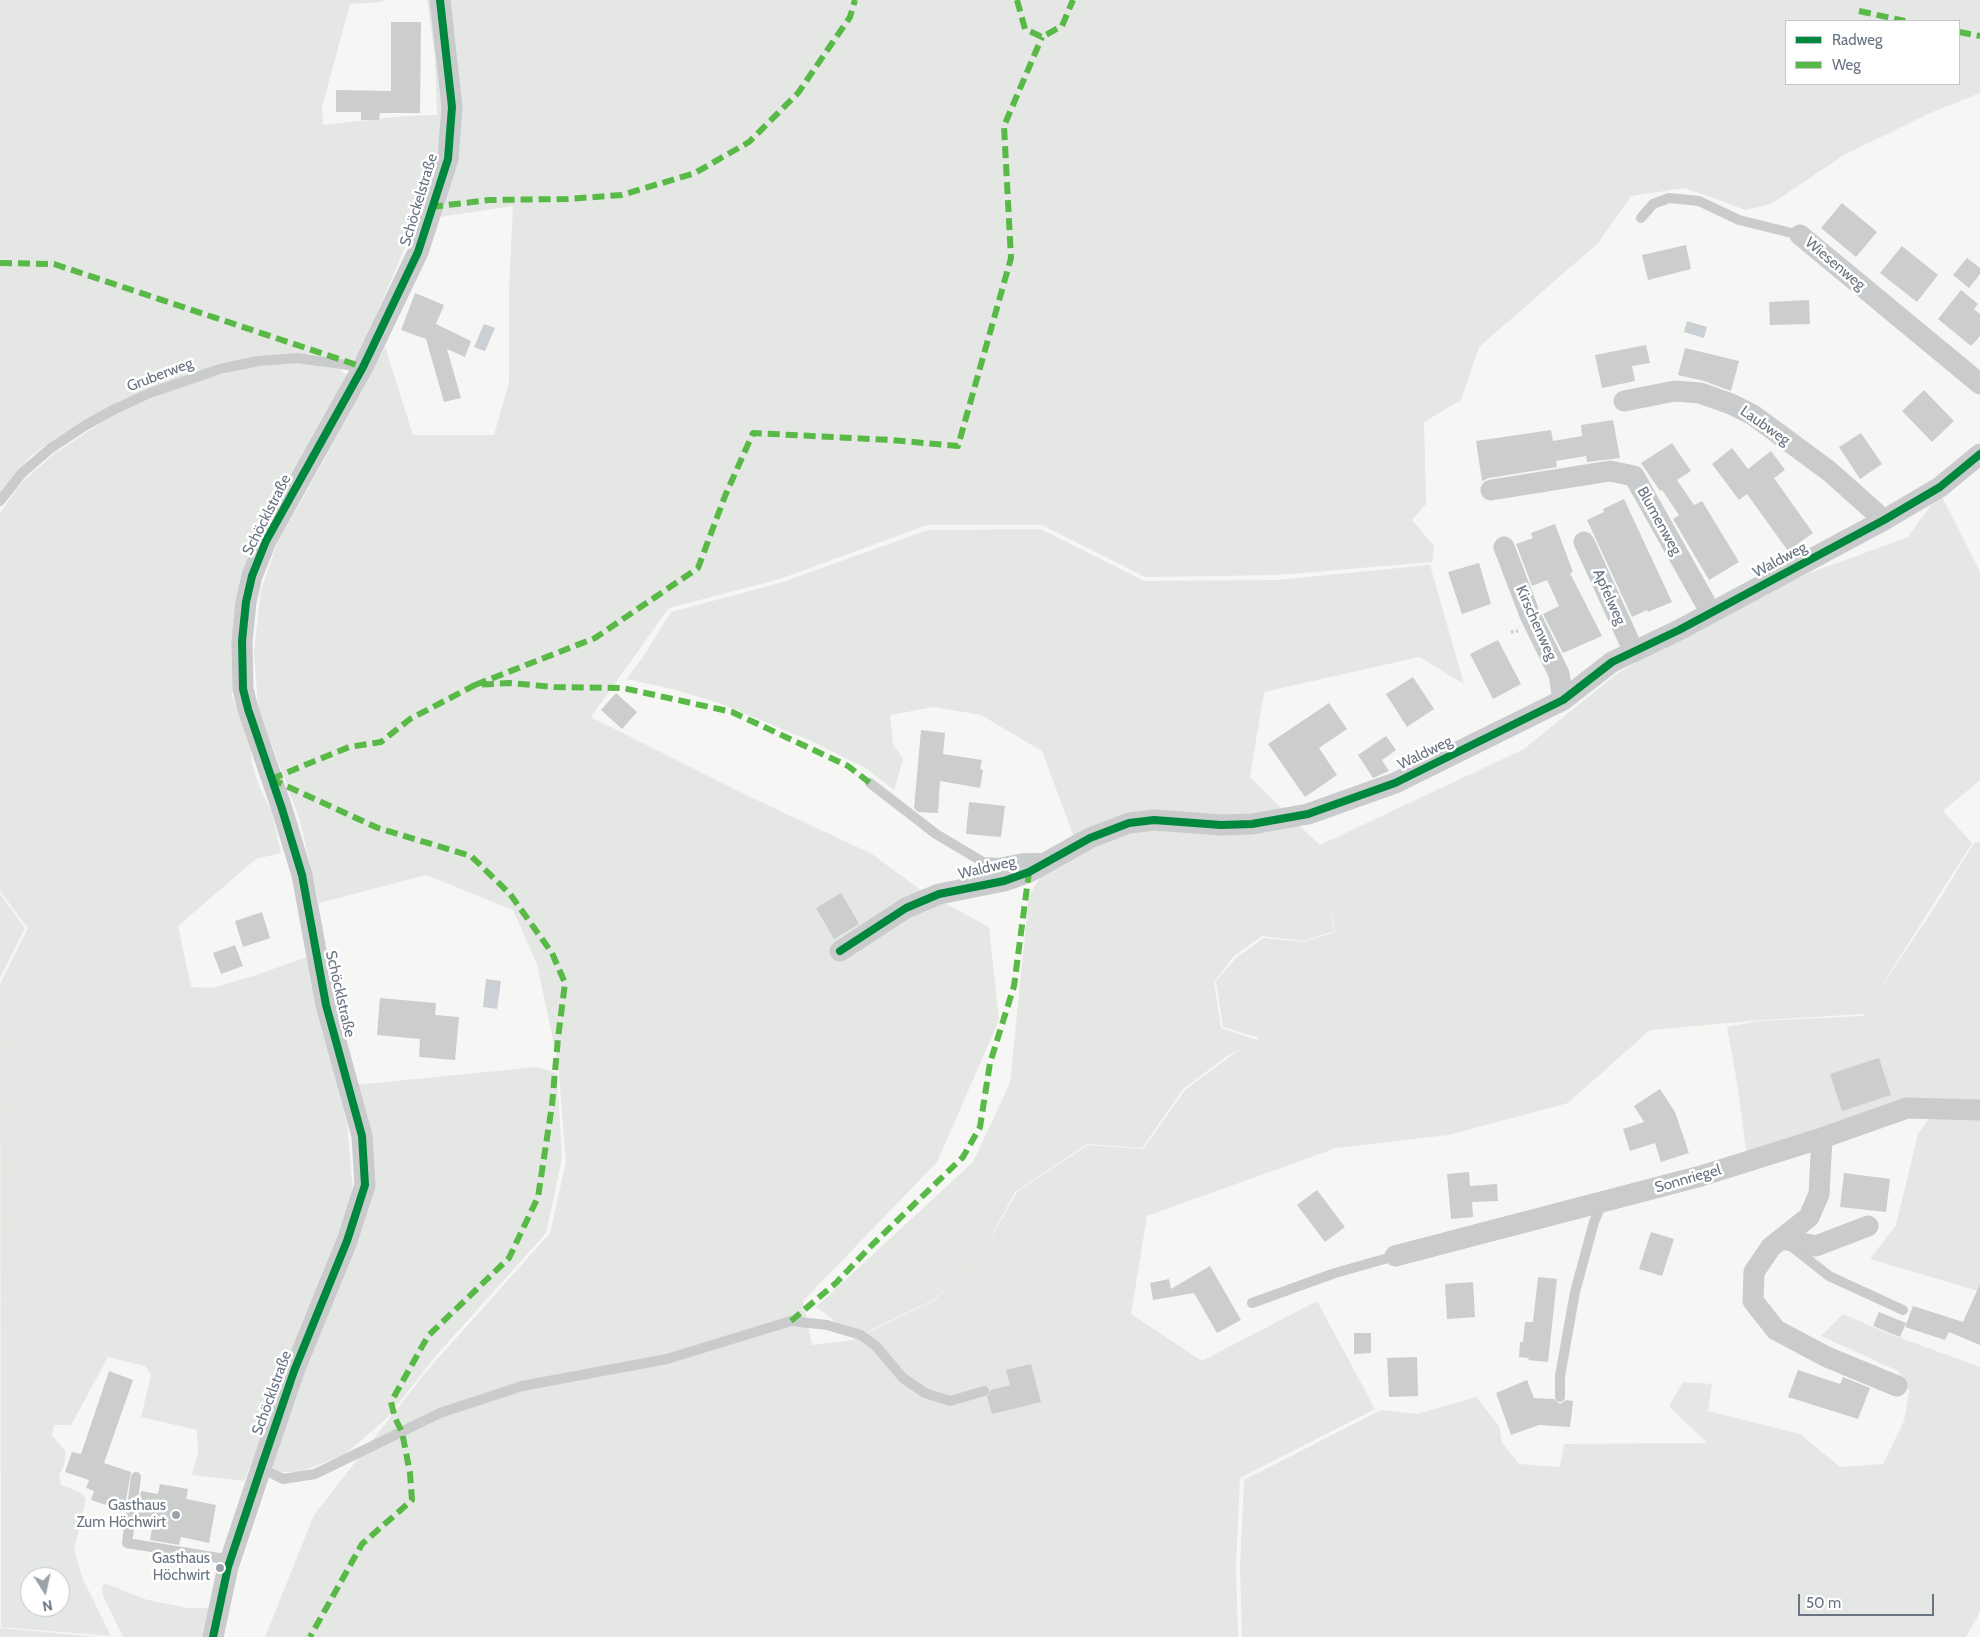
<!DOCTYPE html>
<html>
<head>
<meta charset="utf-8">
<style>
  body { margin:0 }
  #map { position:relative; width:1980px; height:1637px; overflow:hidden; background:#f6f6f5; font-family:Cabin,sans-serif }
  canvas { display:block }
  .legend { position:absolute; left:1785px; top:20px; width:175px; height:65px; box-sizing:border-box; background:#fff; border:1px solid #c3c7cd; margin:0; padding:6px 9px; list-style:none; font-size:15px; color:#697482 }
  .legend li { display:flex; align-items:center; gap:10px; height:25px }
  .legend b { width:25px; border:1px solid #c3c7cd }
  .north { position:absolute; left:20px; top:1567px; width:50px; height:50px; box-sizing:border-box; background:#fff; border:1px solid #c3c7cd; border-radius:50%; rotate:170deg; font-size:14px; font-weight:700; line-height:20px; text-align:center; color:#697482 }
  .north::after { content:''; display:block; margin:auto; width:18px; height:22px; background:#9aa2aa; clip-path:polygon(50% 0,100% 100%,50% 72%,0 100%) }
  .scale { position:absolute; left:1798px; top:1594px; width:136px; height:22px; box-sizing:border-box; border:2px solid #697482; border-top:0; padding-left:6px; font-size:15px; line-height:18px; white-space:nowrap; color:#697482; -webkit-text-stroke:4px #fff; paint-order:stroke }
</style>
</head>
<body>
<div id="map">
<canvas width="1980" height="1637"></canvas>
<ul class="legend">
<li><b style="height:6px;background:#00873e"></b>Radweg</li>
<li><b style="height:6px;background:#58b947"></b>Weg</li>
</ul>
<div class="north">N</div>
<div class="scale">50 m</div>
</div>
<script>
const ctx = document.querySelector('canvas').getContext('2d');
ctx.lineJoin = 'round';
function fill(path, color) { ctx.fillStyle = color; ctx.fill(path, 'evenodd'); }
const toPath = rows => new Path2D(rows.map(r => 'M' + r).join(''));
function trace(path, color, width, dash) { ctx.strokeStyle = color; ctx.lineWidth = width; ctx.lineCap = dash ? 'butt' : 'round'; ctx.setLineDash(dash || []); ctx.stroke(path); }
function drawText(font, color, halo, rows, align = 'center') {
  ctx.font = font + ' Cabin,sans-serif'; ctx.lineWidth = 5; ctx.setLineDash([]); ctx.textBaseline = 'middle'; ctx.strokeStyle = halo; ctx.fillStyle = color; for (const [text, x, y, turn = 0] of rows) {
    ctx.save(); ctx.translate(x, y); ctx.rotate((+turn || 0) * Math.PI / 180); ctx.textAlign = isNaN(turn) ? turn : align; if (halo) ctx.strokeText(text, 0, 0); ctx.fillText(text, 0, 0); ctx.restore();
  }
}
fill(toPath([
  [0,0,384,0,382,2,350,4,322,107,323,125,406,116,437,115,435,57,427,0,1980,0,1980,93,1930,113,1844,155,1771,204,1746,210,1685,188,1631,196,1598,243,1479,347,1461,400,1424,422,1426,504,1412,520,1434,546,1432,562,1277,575,1145,577,1042,525,927,525,780,579,669,608,591,717,746,795,872,854,922,891,989,927,999,1020,937,1162,803,1301,812,1345,853,1340,935,1300,979,1258,935,1299,867,1332,840,1325,816,1307,973,1162,1010,1083,1029,896,1041,876,1067,856,1134,827,1297,824,1320,845,1524,749,1618,673,1659,649,1791,580,1908,537,1940,493,1980,572,1980,780,1943,811,1972,843,1875,996,1935,907,1974,843,1980,842,1980,1106,1929,1101,1747,1157,1737,1082,1727,1027,1759,1021,1863,1016,1864,1014,1761,1020,1650,1030,1568,1103,1448,1135,1336,1148,1147,1216,1131,1314,1202,1361,1317,1301,1375,1409,1240,1478,1236,1566,1238,1637,265,1637,314,1515,425,1373,550,1233,566,1162,558,1063,537,964,513,910,426,875,319,903,300,821,258,707,254,652,261,590,278,541,306,493,385,347,413,435,494,435,509,382,509,290,513,206,439,217,422,207,360,353,353,360,311,354,258,358,121,401,54,439,30,457,0,494],
  [1786,21,1959,21,1959,84,1786,84],
  [1326,884,1335,932,1304,942,1264,938,1236,958,1216,981,1223,1027,1260,1038,1257,1040,1221,1028,1214,982,1234,956,1262,936,1304,941,1334,931],
  [1240,1049,1185,1090,1143,1149,1088,1145,1017,1192,982,1254,1015,1192,1087,1144,1142,1148,1183,1089,1227,1056],
  [295,362,339,369,349,377,237,618,232,695,250,745,252,764,259,786,272,813,281,853,256,859,178,926,191,987,212,988,253,976,307,957,347,1124,353,1192,326,1269,244,1481,192,1475,198,1453,197,1430,141,1417,151,1375,145,1366,108,1357,71,1425,54,1425,52,1435,66,1452,64,1465,59,1475,61,1485,80,1492,86,1499,74,1550,82,1577,111,1636,1,1627,0,984,28,928,0,891,0,513,21,483,54,454,116,413,186,384,249,367],
  [30,1577,60,1577,60,1607,30,1607],
  [1041,529,1144,581,1277,580,1430,565,1464,684,1419,657,1264,692,1250,777,1288,815,1191,820,1075,840,1042,751,981,715,934,707,890,715,893,744,903,759,894,790,867,769,809,740,719,703,672,689,626,679,643,657,671,612,780,583,928,530],
  [0,894,25,928,0,977],
  [537,1067,557,1073,562,1159,546,1233,434,1358,387,1418,344,1455,299,1472,278,1472,269,1464,281,1429,363,1223,356,1085],
  [1934,1112,1980,1119,1980,1290,1975,1290,1870,1259,1896,1225,1918,1134],
  [1843,1314,1884,1332,1980,1367,1980,1612,1966,1637,1242,1637,1240,1566,1244,1480,1381,1410,1417,1414,1476,1397,1499,1426,1502,1443,1519,1464,1560,1467,1564,1444,1707,1443,1669,1406,1683,1382,1712,1384,1708,1411,1800,1434,1840,1467,1883,1464,1904,1421,1909,1391,1898,1371,1821,1336],
  [105,1583,144,1599,187,1608,209,1608,204,1637,123,1637,103,1596,102,1587],
  [0,1628,98,1637,0,1637]
]), '#e4e7e3');
fill(toPath([
  [1687,321,1707,327,1704,338,1684,332],
  [484,324,495,328,485,351,474,347],
  [486,979,501,981,497,1009,483,1007]
]), '#cbd0d4');
fill(toPath([
  [391,22,421,22,420,113,380,113,379,120,361,120,361,112,336,112,336,90,391,91],
  [1842,203,1877,232,1856,257,1821,228],
  [1686,245,1691,269,1648,280,1642,255],
  [1902,246,1938,275,1917,302,1880,273],
  [1967,258,1980,268,1980,274,1969,288,1953,275],
  [1961,290,1978,304,1974,309,1980,314,1980,336,1971,346,1938,319],
  [415,293,444,305,436,324,471,341,465,357,447,349,461,398,444,402,426,339,401,330],
  [1809,300,1810,324,1770,325,1769,302],
  [1646,345,1650,363,1632,366,1635,381,1602,388,1595,355],
  [1685,348,1739,361,1731,391,1704,381,1678,375],
  [1924,390,1954,421,1932,442,1902,411],
  [1613,420,1620,458,1587,462,1586,456,1556,461,1557,467,1489,478,1482,481,1476,441,1551,430,1553,441,1582,436,1581,425],
  [1861,433,1882,464,1860,479,1839,447],
  [1672,443,1691,471,1677,480,1694,505,1702,501,1739,562,1709,580,1673,519,1679,515,1662,490,1660,491,1641,463],
  [1732,448,1748,469,1771,451,1785,470,1774,478,1813,533,1788,551,1747,494,1739,500,1712,464],
  [1624,499,1672,602,1648,612,1647,610,1632,617,1587,520,1604,512,1603,509],
  [1555,524,1573,572,1570,573,1602,636,1563,653,1543,614,1559,606,1547,580,1532,586,1516,544,1533,538,1531,533],
  [1479,563,1491,604,1462,614,1448,572],
  [1498,640,1521,684,1493,699,1470,654],
  [1413,677,1434,709,1407,727,1386,694],
  [616,693,637,712,622,729,601,710],
  [1329,703,1347,729,1319,748,1337,775,1305,797,1268,744],
  [921,730,945,733,943,754,982,760,980,769,983,770,980,788,940,781,938,813,918,812,914,808],
  [1386,736,1396,750,1382,760,1389,771,1373,778,1358,755],
  [969,802,1005,806,1001,837,966,834],
  [841,893,859,924,834,939,816,908],
  [262,912,270,938,243,947,235,921],
  [235,945,243,966,221,974,213,953],
  [380,998,436,1003,435,1015,459,1017,455,1060,419,1057,420,1039,377,1035],
  [1879,1058,1891,1095,1842,1111,1830,1074],
  [1660,1089,1675,1112,1689,1153,1661,1162,1655,1143,1630,1151,1623,1129,1644,1122,1634,1106],
  [1469,1172,1470,1186,1497,1184,1498,1201,1472,1202,1473,1217,1451,1219,1447,1174],
  [1844,1173,1890,1179,1886,1212,1840,1207],
  [1317,1190,1345,1227,1325,1242,1297,1205],
  [1651,1232,1674,1239,1662,1276,1639,1269],
  [1210,1266,1241,1320,1217,1333,1194,1293,1153,1300,1150,1283,1169,1279,1171,1289],
  [1538,1277,1557,1279,1548,1362,1528,1360,1529,1358,1519,1357,1520,1342,1523,1342,1525,1322,1533,1322],
  [1473,1282,1475,1317,1447,1319,1445,1284],
  [1980,1284,1980,1345,1949,1332,1945,1340,1905,1327,1913,1306,1963,1322],
  [1879,1312,1906,1323,1900,1337,1873,1326],
  [1354,1333,1371,1333,1371,1353,1354,1354],
  [1417,1357,1418,1396,1389,1397,1387,1358],
  [1031,1364,1041,1402,992,1414,987,1397,991,1390,1010,1385,1006,1370],
  [1798,1370,1840,1384,1843,1377,1870,1388,1858,1419,1788,1397],
  [109,1371,133,1380,104,1463,131,1472,124,1511,91,1500,94,1491,86,1488,89,1480,65,1472,72,1452,81,1454],
  [1527,1380,1534,1398,1554,1399,1560,1404,1566,1400,1573,1401,1570,1427,1539,1425,1511,1435,1496,1393],
  [160,1484,188,1489,186,1499,216,1505,209,1543,181,1537,179,1545,150,1540,152,1529,136,1526,141,1491,158,1494]
]), '#cccdcd');
trace(toPath([
  [1511,632,1518,631]
]), '#c7c8c9', 3, [2.5, 2.5]);
trace(toPath([
  [1641,218,1653,204,1669,198,1699,201,1739,220,1800,235],
  [0,501,22,473,51,448,86,425,115,409,150,393,220,369,258,361,297,358,363,367],
  [870,783,936,834,983,862,999,863,1024,858,1045,858],
  [1791,1246,1829,1276,1903,1310],
  [1252,1303,1335,1273,1395,1256],
  [1560,1397,1560,1376,1575,1292,1594,1222,1602,1203],
  [261,1468,283,1479,315,1474,440,1413,522,1386,667,1359,791,1321,827,1325,861,1335,876,1346,903,1378,925,1393,950,1401,984,1391],
  [136,1477,127,1543,231,1560]
]), '#cacbcc', 10);
trace(toPath([
  [1800,235,1980,384],
  [1624,401,1675,391,1700,393,1731,404,1753,415,1829,471,1884,520],
  [1491,490,1610,471,1634,476,1711,613],
  [1584,542,1634,652],
  [1504,547,1530,615,1559,674,1563,700],
  [840,951,906,908,939,894,1004,881,1029,872,1090,838,1129,823,1154,820,1221,825,1252,824,1308,814,1395,783,1563,700,1612,662,1679,630,1884,520,1940,487,1980,454],
  [1822,1138,1819,1194,1809,1217,1771,1247,1754,1272,1753,1301,1776,1330,1827,1357,1897,1386],
  [1782,1239,1816,1246,1868,1226],
  [1395,1256,1701,1176,1822,1138,1907,1108,1980,1110],
  [213,1637,228,1567,261,1468,294,1371,347,1241,365,1185,362,1136,326,1005,302,875,282,809,248,709,243,689,242,641,246,602,252,576,266,541,363,367,418,252,448,159,452,107,440,0]
]), '#cacbcc', 21);
trace(toPath([
  [1017,0,1025,29,1042,37,1062,26,1073,0],
  [1859,11,1905,21],
  [1959,32,1980,36],
  [431,207,489,200,567,199,622,195,695,173,749,142,798,93,850,17,855,0],
  [0,263,54,264,363,367],
  [475,685,595,638,698,568,725,496,753,433,891,440,958,446,1011,258,1004,126,1042,37],
  [271,779,378,828,471,856,510,894,552,953,565,983,558,1038,552,1105,538,1197,509,1258,428,1336,391,1402,395,1418,402,1432,410,1473,412,1500,362,1544,310,1637],
  [271,779,349,747,381,742,410,719,475,685,509,683,554,687,623,688,732,712,848,766,870,783],
  [791,1321,836,1283,871,1246,963,1157,980,1127,990,1063,1014,986,1029,872]
]), '#58b947', 6, [12, 6]);
trace(toPath([
  [840,951,906,908,939,894,1004,881,1029,872,1090,838,1129,823,1154,820,1221,825,1252,824,1308,814,1395,783,1563,700,1612,662,1679,630,1884,520,1940,487,1980,454],
  [213,1637,228,1567,261,1468,294,1371,347,1241,365,1185,362,1136,326,1005,302,875,282,809,248,709,243,689,242,641,246,602,252,576,266,541,363,367,418,252,448,159,452,107,440,0]
]), '#00873e', 8);
for (const [x, y, r, color] of [
  [176,1515,5,"#9aa2aa"],
  [220,1568,5,"#9aa2aa"]
]) { const dot = new Path2D(); dot.arc(x, y, r, 0, 2 * Math.PI); ctx.fillStyle = color; ctx.fill(dot); trace(dot, '#fff', 2); }
drawText('15px', '#697482', '#fff', [
  ["Schöckelstraße",419,200,-73],
  ["Wiesenweg",1835,264,40],
  ["Gruberweg",160,375,-21],
  ["Laubweg",1765,426,35],
  ["Schöcklstraße",267,515,-63],
  ["Blumenweg",1659,521,61],
  ["Waldweg",1780,560,-28],
  ["Apfelweg",1609,597,66],
  ["Kirschenweg",1536,623,66],
  ["Waldweg",1425,753,-26],
  ["Waldweg",987,868,-13],
  ["Schöcklstraße",340,994,77],
  ["Sonnriegel",1688,1179,-16],
  ["Schöcklstraße",272,1393,-70]
]);
drawText('15px', '#697482', '#fff', [
  ["Gasthaus",166,1506],
  ["Zum Höchwirt",166,1523],
  ["Gasthaus",210,1559],
  ["Höchwirt",210,1576]
], 'right');
</script>
</body>
</html>
